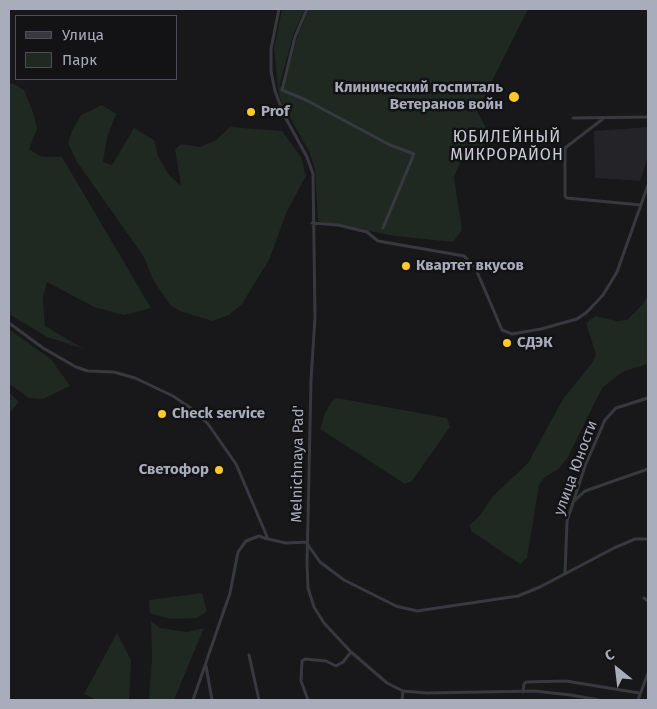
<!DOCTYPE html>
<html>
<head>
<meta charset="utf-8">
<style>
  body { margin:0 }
  #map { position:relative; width:657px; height:709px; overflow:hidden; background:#18171a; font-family:"Fira Sans",sans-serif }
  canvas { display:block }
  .frame { position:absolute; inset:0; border:10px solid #a9adbb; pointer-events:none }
  .legend { position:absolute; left:15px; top:15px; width:162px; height:65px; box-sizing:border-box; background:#131215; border:1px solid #4f5057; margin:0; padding:6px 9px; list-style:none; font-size:15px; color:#a9adbb }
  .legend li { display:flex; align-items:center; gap:10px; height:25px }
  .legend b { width:25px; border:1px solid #4f5057 }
  .north { position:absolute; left:592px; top:644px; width:50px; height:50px; -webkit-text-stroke:4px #131215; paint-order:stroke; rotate:331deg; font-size:14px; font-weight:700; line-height:20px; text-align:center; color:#a9adbb }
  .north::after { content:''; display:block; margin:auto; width:18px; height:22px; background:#a9adbb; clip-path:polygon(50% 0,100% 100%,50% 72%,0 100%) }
</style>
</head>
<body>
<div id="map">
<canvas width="657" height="709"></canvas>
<div class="frame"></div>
<ul class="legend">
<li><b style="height:6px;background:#38393f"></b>Улица</li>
<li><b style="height:14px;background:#1f2821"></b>Парк</li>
</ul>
<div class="north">С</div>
</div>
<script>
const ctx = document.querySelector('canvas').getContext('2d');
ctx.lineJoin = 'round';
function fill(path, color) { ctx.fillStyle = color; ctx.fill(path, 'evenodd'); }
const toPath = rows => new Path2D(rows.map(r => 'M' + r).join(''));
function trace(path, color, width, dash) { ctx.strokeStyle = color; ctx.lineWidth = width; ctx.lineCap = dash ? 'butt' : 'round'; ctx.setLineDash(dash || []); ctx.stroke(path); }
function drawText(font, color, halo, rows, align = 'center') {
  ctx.font = font + ' "Fira Sans",sans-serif'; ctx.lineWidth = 5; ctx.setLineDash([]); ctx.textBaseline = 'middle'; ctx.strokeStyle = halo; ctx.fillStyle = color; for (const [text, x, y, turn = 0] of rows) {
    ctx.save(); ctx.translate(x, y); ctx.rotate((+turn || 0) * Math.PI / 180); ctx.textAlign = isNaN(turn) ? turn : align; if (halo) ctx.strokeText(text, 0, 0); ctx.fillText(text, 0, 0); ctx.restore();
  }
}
fill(toPath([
  [648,127,648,157,640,181,595,178,594,131]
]), '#242327');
fill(toPath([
  [282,9,305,9,293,35,279,88,284,84,297,38,309,9,528,9,477,111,492,139,477,150,468,145,454,177,462,230,453,242,395,236,318,221,315,169,309,151,281,102,278,89,274,48],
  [12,83,24,90,34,115,37,129,29,149,42,157,62,157,151,308,124,315,94,307,47,282,43,297,45,326,84,349,47,337,9,314,9,85],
  [102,105,116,114,107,138,103,162,112,165,134,128,154,140,158,156,169,175,181,186,175,149,181,144,200,147,216,140,230,127,282,131,301,157,306,176,287,211,269,260,242,304,229,315,212,321,180,311,170,305,153,280,144,257,77,162,68,143,72,131,81,115],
  [648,294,648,364,624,371,602,388,567,459,557,470,545,477,539,485,527,558,520,564,471,531,470,525,481,514,493,496,528,463,563,399,592,363,596,354,586,323,595,316,617,321,627,320,644,303],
  [9,329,52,360,70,386,43,399,29,398,9,384],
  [9,392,19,402,9,413],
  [337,398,447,418,450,427,412,481,405,484,320,429,325,413,332,401],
  [202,593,207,611,197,618,170,619,150,613,149,600],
  [151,621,160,628,187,632,204,628,174,700,149,700,152,658],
  [117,633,131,660,129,700,97,700,84,694]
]), '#1f2821');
trace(toPath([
  [279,9,271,49,271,71,275,91,284,115,307,157,313,174,315,317,311,380,307,564,308,588,314,607,324,623,351,652,387,683,403,691,427,693,534,691,571,695,599,700],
  [307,9,295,37,282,90,306,100,390,145,414,154,383,228],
  [573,118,648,117],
  [604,118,565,148,565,196,567,198,641,205],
  [312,223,338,225,367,232,378,241,464,256,475,267,502,330,512,334,541,329,577,319,587,312,603,295,617,272,648,185],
  [9,323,43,348,76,367,88,371,114,372,135,378,173,396,195,411,208,424,236,464,268,539,286,543,307,542],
  [574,501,585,491,648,469],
  [308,545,320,562,344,580,396,606,417,611,518,596,540,587,614,548,635,539,648,539],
  [565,574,567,521,585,466,605,420,616,408,648,398],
  [644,598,648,601],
  [249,655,259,700],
  [206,666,212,700],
  [523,692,524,684,526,682,566,681,639,693],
  [193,700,230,593,238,552,246,541,259,536,267,539],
  [308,700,301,681,302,661,305,659,326,661,336,666,343,662,351,652],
  [402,700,403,691],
  [638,700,648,673]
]), '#38393f', 3);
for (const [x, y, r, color] of [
  [514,97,6,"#ffc92a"],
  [251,112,5,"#ffc92a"],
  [406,266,5,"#ffc92a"],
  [507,343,5,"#ffc92a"],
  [162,414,5,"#ffc92a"],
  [219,470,5,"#ffc92a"]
]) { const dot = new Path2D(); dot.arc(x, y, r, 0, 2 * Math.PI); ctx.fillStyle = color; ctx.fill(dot); trace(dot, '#131215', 2); }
drawText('bold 15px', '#a9adbb', '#131215', [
  ["Клинический госпиталь",503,88,"right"],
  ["Ветеранов войн",503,105,"right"],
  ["Prof",261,112],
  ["Квартет вкусов",416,266],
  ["СДЭК",517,343],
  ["Check service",172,414],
  ["Светофор",209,470,"right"]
], 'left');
drawText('15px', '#a9adbb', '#131215', [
  ["Melnichnaya Pad'",298,464,-89],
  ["улица Юности",576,468,-70]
]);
ctx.letterSpacing = '1px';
drawText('16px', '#caccd6', '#131215', [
  ["ЮБИЛЕЙНЫЙ",507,138],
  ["МИКРОРАЙОН",507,156]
]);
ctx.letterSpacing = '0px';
</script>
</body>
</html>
